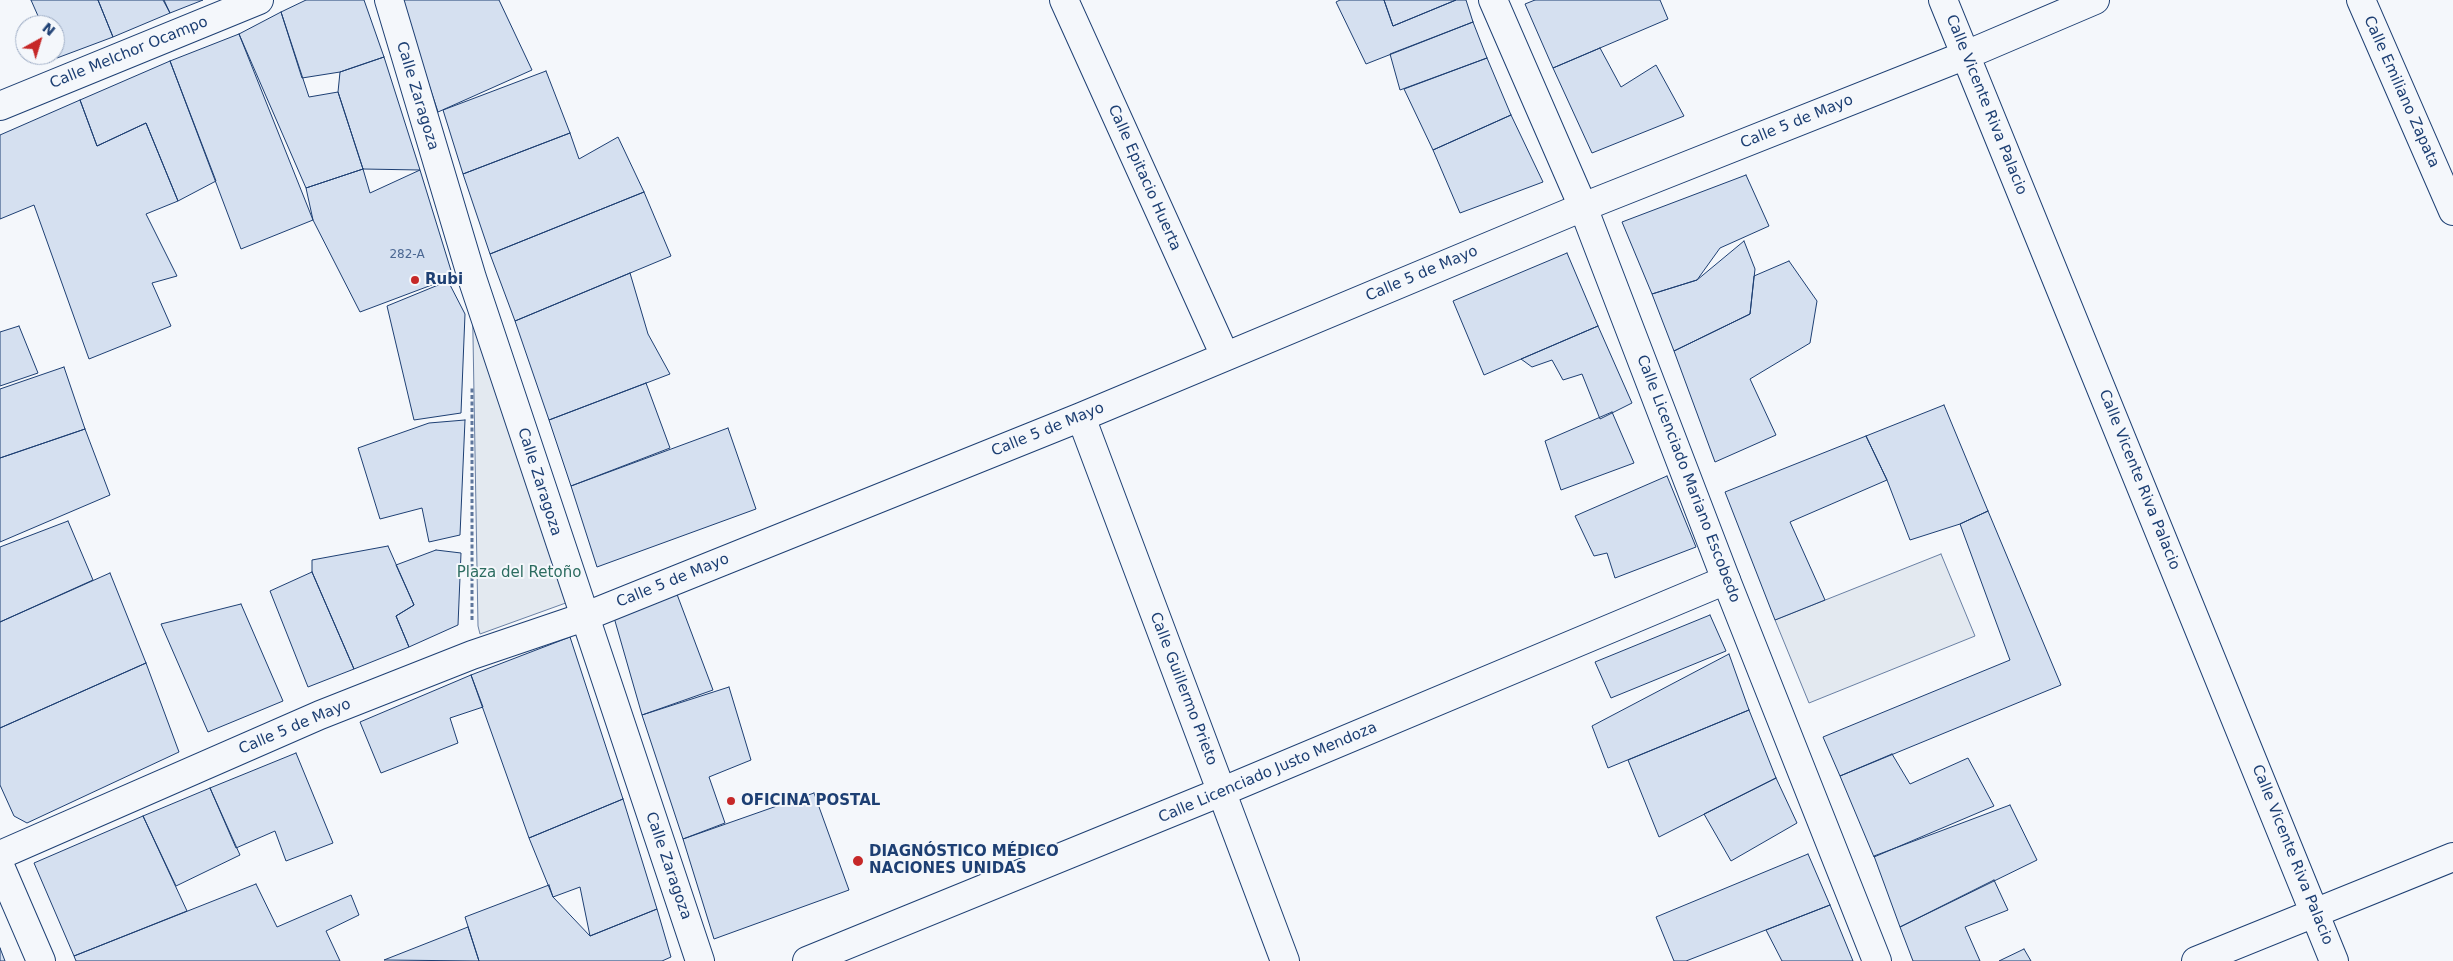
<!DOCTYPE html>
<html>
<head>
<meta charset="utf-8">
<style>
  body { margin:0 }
  #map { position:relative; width:2453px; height:961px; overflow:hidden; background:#f4f7fb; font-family:"DejaVu Sans",sans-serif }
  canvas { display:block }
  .north { position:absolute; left:15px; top:15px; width:50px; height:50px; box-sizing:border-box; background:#f4f7fb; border:1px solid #9eadc5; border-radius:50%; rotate:39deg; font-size:14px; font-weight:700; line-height:20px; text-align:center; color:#1d3f73 }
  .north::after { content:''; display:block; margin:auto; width:18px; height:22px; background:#c62828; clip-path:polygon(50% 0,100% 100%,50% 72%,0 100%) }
</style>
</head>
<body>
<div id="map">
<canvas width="2453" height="961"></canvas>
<div class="north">N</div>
</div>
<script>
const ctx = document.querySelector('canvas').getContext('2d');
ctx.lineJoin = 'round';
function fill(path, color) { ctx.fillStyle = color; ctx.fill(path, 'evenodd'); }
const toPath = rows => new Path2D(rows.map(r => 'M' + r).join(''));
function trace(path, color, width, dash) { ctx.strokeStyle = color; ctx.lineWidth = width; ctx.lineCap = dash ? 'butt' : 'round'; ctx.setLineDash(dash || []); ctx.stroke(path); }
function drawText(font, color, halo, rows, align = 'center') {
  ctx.font = font + ' "DejaVu Sans",sans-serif'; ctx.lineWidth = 4; ctx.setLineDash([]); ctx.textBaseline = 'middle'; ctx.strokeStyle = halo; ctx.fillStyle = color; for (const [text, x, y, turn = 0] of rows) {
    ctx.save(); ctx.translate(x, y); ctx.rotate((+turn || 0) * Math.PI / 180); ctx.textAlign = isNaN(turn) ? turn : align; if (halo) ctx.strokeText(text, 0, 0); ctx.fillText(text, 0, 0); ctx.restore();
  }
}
const green = toPath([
  [472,278,574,600,480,634,478,626,472,278],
  [1941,554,1975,636,1809,703,1775,620,1941,554]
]);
fill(green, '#e3e9f0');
trace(green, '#687fa3', 1);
const building = toPath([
  [31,0,98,0,113,37,57,58,55,25,42,25,31,0],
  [98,0,163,0,170,13,113,37,98,0],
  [164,0,203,0,170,13,164,0],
  [306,0,364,0,384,57,340,72,302,78,281,12,306,0],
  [401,0,499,0,532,70,438,112,401,0],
  [1340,0,1384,0,1393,26,1456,0,1466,0,1473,22,1366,64,1336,2,1340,0],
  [1384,0,1456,0,1393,26,1384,0],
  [1535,0,1660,0,1668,19,1553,68,1525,4,1535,0],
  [281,12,309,97,338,92,363,169,306,188,239,34,281,12],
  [1473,22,1487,58,1400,90,1390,54,1473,22],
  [239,34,313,220,241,249,170,61,239,34],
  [1600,48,1621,87,1656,65,1684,116,1592,153,1553,68,1600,48],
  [384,57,420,170,363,169,338,92,340,72,384,57],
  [1487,58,1511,115,1433,150,1404,89,1487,58],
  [170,61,216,181,178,201,146,123,97,146,80,100,170,61],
  [546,71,570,133,463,174,443,110,546,71],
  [80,100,97,146,146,123,178,201,146,214,177,276,152,283,171,326,89,359,34,205,0,219,0,135,80,100],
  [1511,115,1543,182,1460,213,1433,150,1511,115],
  [570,133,579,159,618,137,644,192,490,254,463,174,570,133],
  [363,169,370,193,420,170,453,277,360,312,313,220,306,188,363,169],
  [1746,175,1769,226,1720,248,1697,280,1652,294,1622,222,1746,175],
  [644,192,671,256,515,321,490,254,644,192],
  [1744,241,1755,269,1750,314,1674,351,1652,294,1697,280,1744,241],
  [1567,253,1598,326,1484,375,1453,301,1567,253],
  [1789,261,1817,301,1810,343,1750,379,1776,435,1715,462,1674,351,1750,314,1754,276,1789,261],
  [630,273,648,334,670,374,549,420,515,321,630,273],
  [448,281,465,314,461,413,414,420,387,306,448,281],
  [19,326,38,373,0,386,0,332,19,326],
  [1598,326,1632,403,1600,419,1582,374,1563,380,1552,360,1532,367,1521,359,1598,326],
  [64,367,85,429,0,458,0,389,64,367],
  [646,383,670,448,571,486,549,420,646,383],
  [1944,405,1988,511,1960,524,1910,540,1887,480,1866,436,1944,405],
  [1612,412,1634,463,1561,490,1545,441,1612,412],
  [465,420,460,535,429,542,422,508,380,519,358,448,429,423,465,420],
  [728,428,756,509,597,567,571,486,728,428],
  [85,429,110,495,0,542,0,458,85,429],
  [1866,436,1887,480,1790,522,1825,600,1775,620,1725,492,1866,436],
  [1667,476,1696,547,1615,578,1607,553,1594,556,1575,516,1667,476],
  [1988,511,2061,685,1840,776,1823,737,2010,660,1960,524,1988,511],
  [68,521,93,580,0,622,0,547,68,521],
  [388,546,414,605,396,616,409,647,354,669,312,572,312,560,388,546],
  [436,550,461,553,458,625,409,647,396,616,414,605,396,565,436,550],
  [312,572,354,669,308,687,270,591,312,572],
  [110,573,146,663,0,728,0,622,110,573],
  [675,589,713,690,642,715,613,614,675,589],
  [241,604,283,701,208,732,161,624,241,604],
  [1710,615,1726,651,1611,698,1595,662,1710,615],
  [570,637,623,799,529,838,471,675,570,637],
  [1729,654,1749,710,1608,768,1592,726,1729,654],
  [146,663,179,752,27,823,14,816,0,785,0,728,146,663],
  [471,675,483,707,450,718,458,743,381,773,360,722,471,675],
  [729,687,751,760,709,777,725,823,683,839,642,715,729,687],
  [1749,710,1776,778,1659,837,1628,760,1749,710],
  [296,753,333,843,286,861,275,831,236,848,210,788,296,753],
  [1892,754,1910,784,1968,758,1994,806,1874,857,1840,776,1892,754],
  [1776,778,1797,823,1731,861,1704,814,1776,778],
  [210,788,240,855,176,886,143,816,210,788],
  [814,793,849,890,714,939,683,839,814,793],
  [623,799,657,909,590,936,580,887,553,897,529,838,623,799],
  [2010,805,2037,860,1900,927,1874,856,2010,805],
  [143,816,187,911,74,956,34,863,143,816],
  [1808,854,1830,905,1686,961,1674,961,1656,917,1808,854],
  [1994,880,2008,910,1965,927,1980,961,1913,961,1900,927,1994,880],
  [256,884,277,927,351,895,359,915,326,931,340,961,76,961,74,956,256,884],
  [549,885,553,897,590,936,657,909,671,957,662,961,479,961,465,917,549,885],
  [1830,905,1853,961,1782,961,1766,930,1830,905],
  [468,927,479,961,384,960,468,927],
  [0,948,5,961,0,961,0,948],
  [2024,949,2031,961,1999,961,2024,949]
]);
fill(building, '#d5e0f0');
trace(building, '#1d3f73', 1);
const minor = toPath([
  [1064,0,1225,356],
  [1943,0,2334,961],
  [2361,0,2453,211],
  [0,106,259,0],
  [1081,417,1285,961],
  [0,855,320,715,472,655,584,617,1081,417,1583,207,1966,55,2095,0],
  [807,961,1221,792,1726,580],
  [2196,961,2453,857]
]);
const tertiary = toPath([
  [389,0,472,278,700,961],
  [0,866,41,961]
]);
const secondary = toPath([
  [1493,0,1583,207,1726,580,1877,961]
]);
trace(minor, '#1d3f73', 30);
trace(tertiary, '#1d3f73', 30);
trace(secondary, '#1d3f73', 30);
trace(toPath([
  [472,620,472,386]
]), '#5e769c', 3, [4, 2.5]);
trace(minor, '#f4f7fb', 28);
trace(tertiary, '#f4f7fb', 28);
trace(secondary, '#f4f7fb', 28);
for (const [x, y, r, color] of [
  [415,280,5,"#c62828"],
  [731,801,5,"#c62828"],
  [858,861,6,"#c62828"]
]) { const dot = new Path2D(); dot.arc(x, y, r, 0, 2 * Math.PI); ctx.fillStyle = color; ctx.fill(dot); trace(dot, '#f4f7fb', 2); }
drawText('12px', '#4b6792', null, [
  ["282-A",407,255]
]);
drawText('15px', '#1d3f73', '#f4f7fb', [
  ["Calle Melchor Ocampo",129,53,-22],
  ["Calle Emiliano Zapata",2401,92,66],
  ["Calle Zaragoza",417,96,73],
  ["Calle Vicente Riva Palacio",1986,105,68],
  ["Calle 5 de Mayo",1797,122,-22],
  ["Calle Epitacio Huerta",1144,178,66],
  ["Calle 5 de Mayo",1422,274,-23],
  ["Calle 5 de Mayo",1048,430,-22],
  ["Calle Licenciado Mariano Escobedo",1688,479,69],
  ["Calle Vicente Riva Palacio",2139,480,68],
  ["Calle Zaragoza",539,482,72],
  ["Calle 5 de Mayo",673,581,-22],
  ["Calle Guillermo Prieto",1183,689,69],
  ["Calle 5 de Mayo",295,727,-23],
  ["Calle Licenciado Justo Mendoza",1268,773,-23],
  ["Calle Vicente Riva Palacio",2292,855,68],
  ["Calle Zaragoza",668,866,71]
]);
drawText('bold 15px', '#1d3f73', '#f4f7fb', [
  ["Rubi",425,280],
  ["OFICINA POSTAL",741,801],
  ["DIAGNÓSTICO MÉDICO",869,852],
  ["NACIONES UNIDAS",869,869]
], 'left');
drawText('15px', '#2c6c60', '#f4f7fb', [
  ["Plaza del Retoño",519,573]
]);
</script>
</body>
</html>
